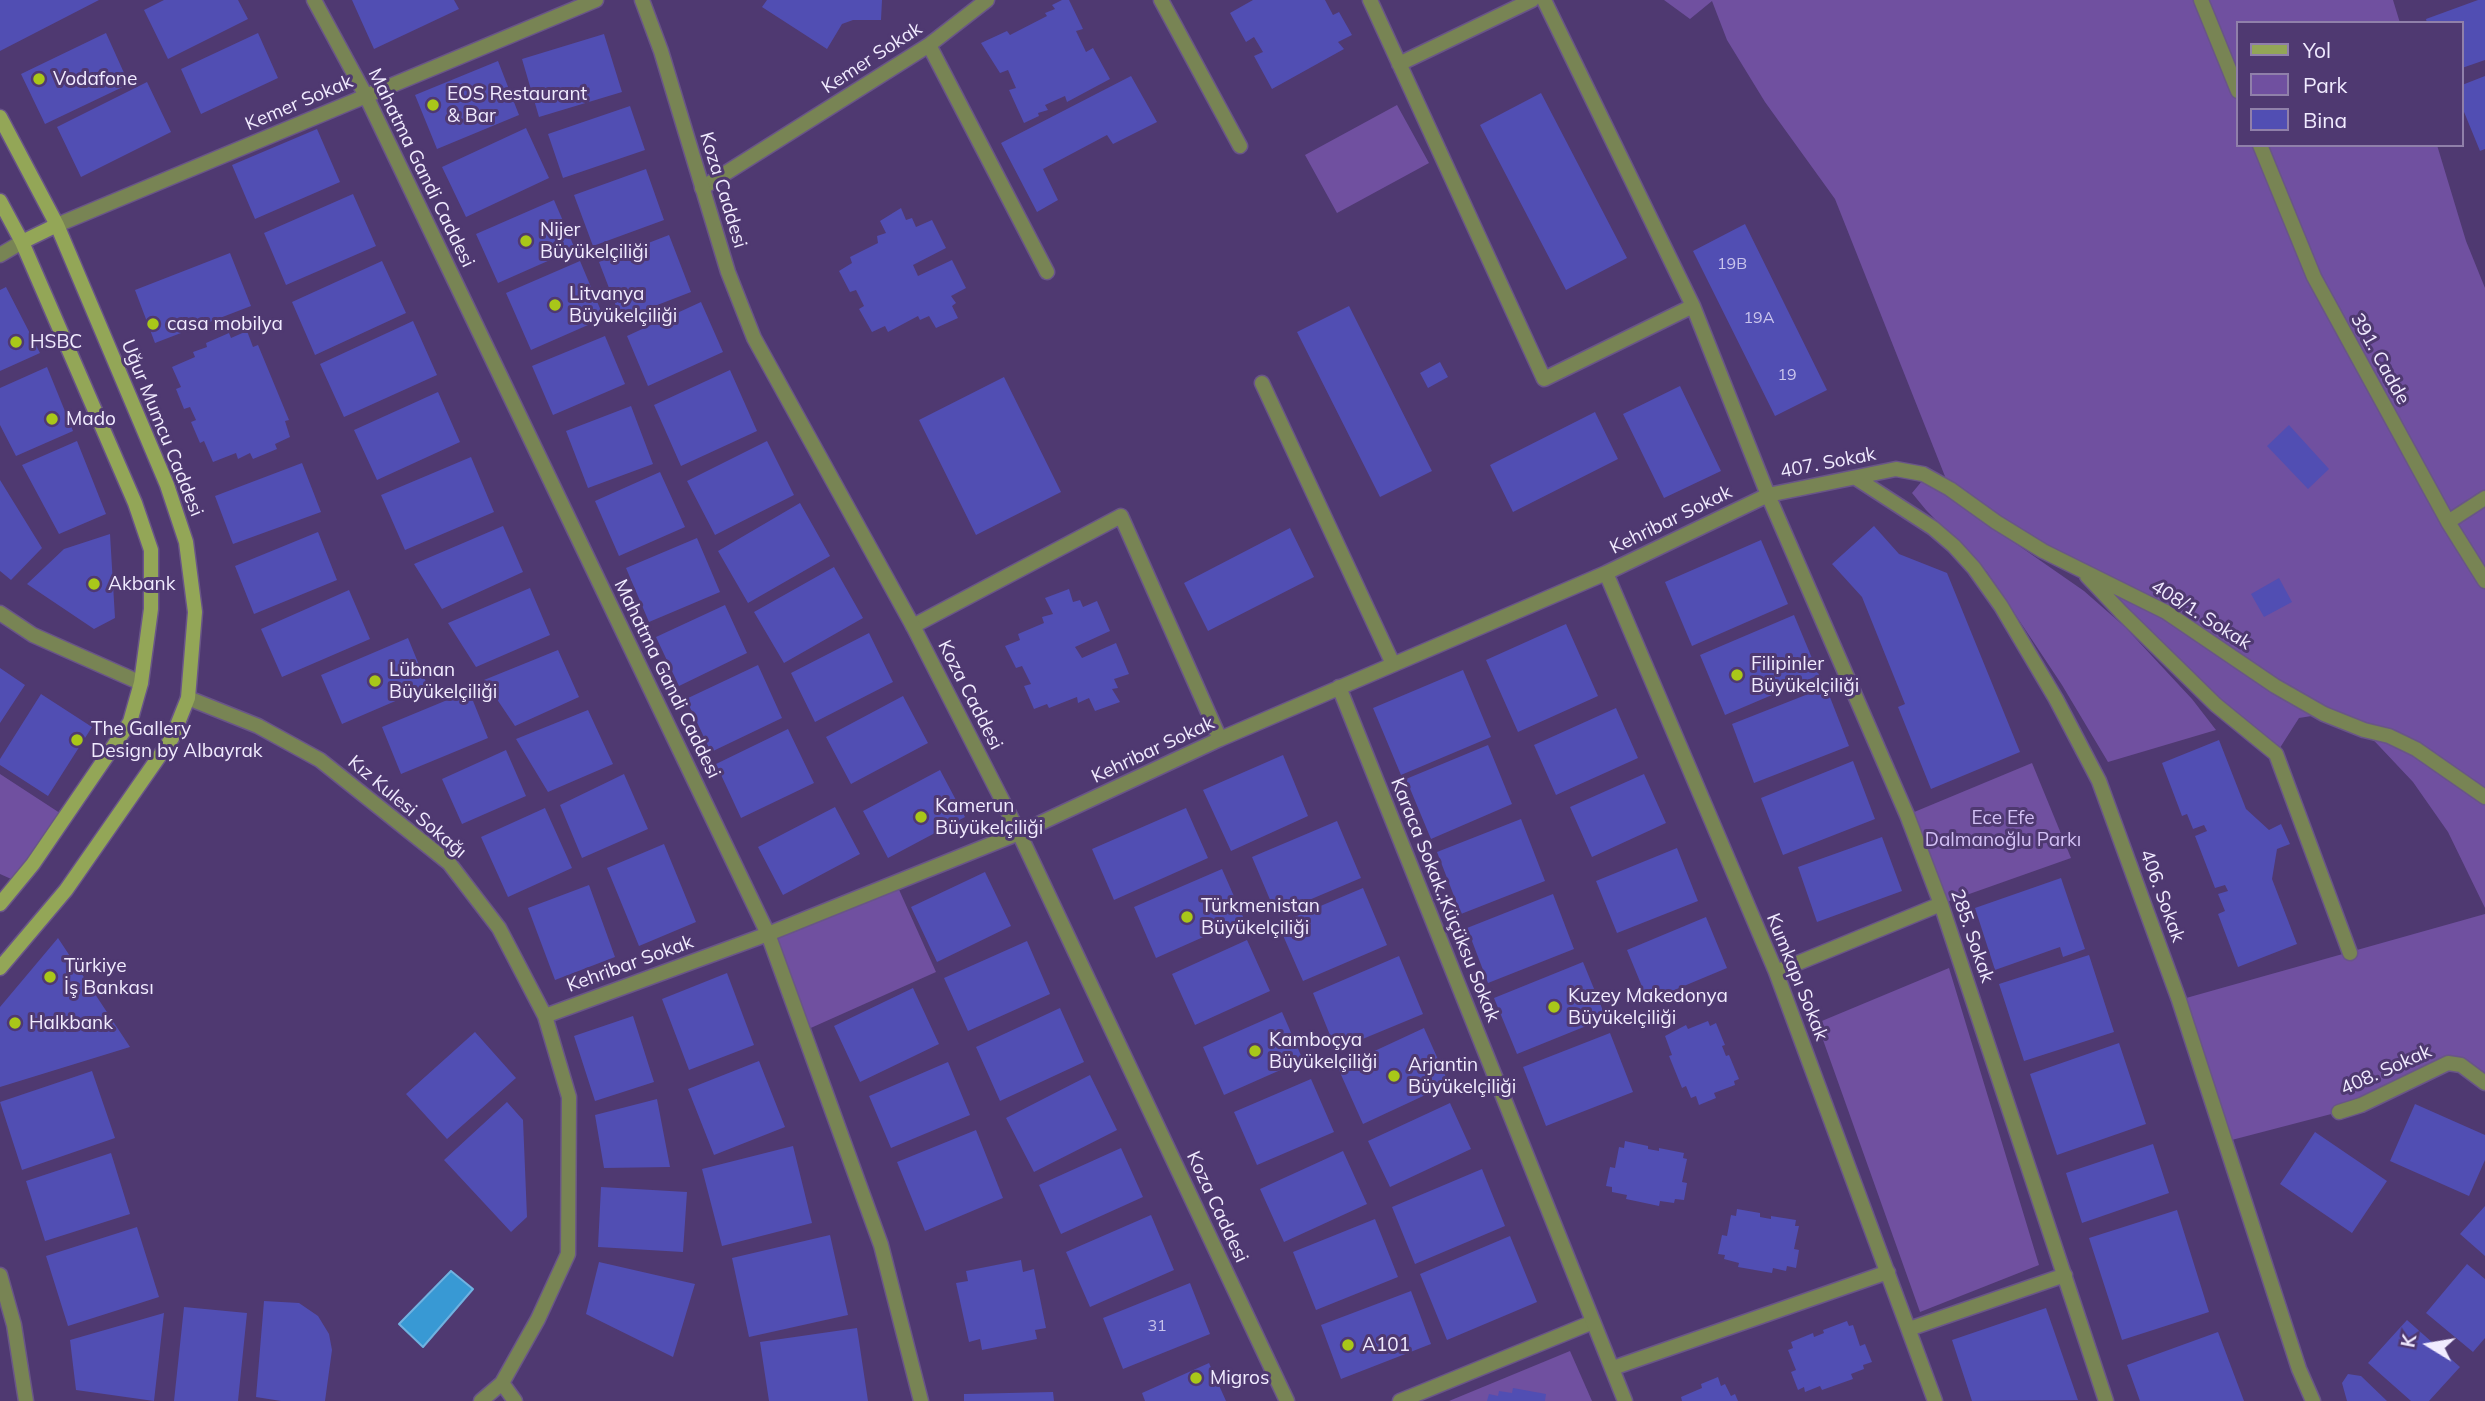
<!DOCTYPE html>
<html>
<head>
<meta charset="utf-8">
<style>
  body { margin:0 }
  #map { position:relative; width:2485px; height:1401px; overflow:hidden; background:#4f3971; font-family:Mulish,sans-serif }
  canvas { display:block }
  .legend { position:absolute; left:2236px; top:21px; width:228px; height:126px; box-sizing:border-box; background:#4f3971; border:2px solid #9080aa; margin:0; padding:9px 12px; list-style:none; font-size:21px; color:#f1ebff }
  .legend li { display:flex; align-items:center; gap:14px; height:35px }
  .legend b { width:35px; border:2px solid #9080aa }
  .north { position:absolute; left:2394px; top:1310px; width:70px; height:70px; -webkit-text-stroke:5px #4f3971; paint-order:stroke; rotate:281deg; font-size:19px; font-weight:700; line-height:28px; text-align:center; color:#f1ebff }
  .north::after { content:''; display:block; margin:auto; width:24px; height:32px; background:#f1ebff; clip-path:polygon(50% 0,100% 100%,50% 72%,0 100%) }
</style>
</head>
<body>
<div id="map">
<canvas width="2485" height="1401"></canvas>
<ul class="legend">
<li><b style="height:9px;background:#93a657"></b>Yol</li>
<li><b style="height:19px;background:#7050a0"></b>Park</li>
<li><b style="height:19px;background:#514eb3"></b>Bina</li>
</ul>
<div class="north">K</div>
</div>
<script>
const ctx = document.querySelector('canvas').getContext('2d');
ctx.lineJoin = 'round';
function fill(path, color) { ctx.fillStyle = color; ctx.fill(path, 'evenodd'); }
const toPath = rows => new Path2D(rows.map(r => 'M' + r).join(''));
function trace(path, color, width, dash) { ctx.strokeStyle = color; ctx.lineWidth = width; ctx.lineCap = dash ? 'butt' : 'round'; ctx.setLineDash(dash || []); ctx.stroke(path); }
function drawText(font, color, halo, rows, align = 'center') {
  ctx.font = font + ' Mulish,sans-serif'; ctx.lineWidth = 6; ctx.setLineDash([]); ctx.textBaseline = 'middle'; ctx.strokeStyle = halo; ctx.fillStyle = color; for (const [text, x, y, turn = 0] of rows) {
    ctx.save(); ctx.translate(x, y); ctx.rotate((+turn || 0) * Math.PI / 180); ctx.textAlign = isNaN(turn) ? turn : align; if (halo) ctx.strokeText(text, 0, 0); ctx.fillText(text, 0, 0); ctx.restore();
  }
}
fill(toPath([
  [1664,0,2393,0,2400,23,2238,23,2238,145,2437,145,2466,241,2485,288,2485,908,2448,832,2413,782,2364,730,2324,714,2299,718,2276,754,2082,570,1950,489,1835,199,1765,102,1727,40,1712,1,1690,19],
  [1397,105,1429,163,1337,213,1305,155],
  [1922,481,1959,504,2084,591,2125,627,2192,699,2216,730,2108,762,2062,685,1987,572,1926,510,1912,493],
  [2032,763,2071,858,1941,904,1907,815],
  [0,774,66,817,18,882,0,874],
  [896,883,936,972,804,1031,768,934],
  [2485,914,2485,1083,2461,1065,2339,1112,2224,1142,2179,1000],
  [1949,968,2039,1265,1920,1312,1817,1023],
  [1570,1351,1592,1401,1449,1401]
]), '#7050a0');
const water = toPath([
  [451,1271,473,1289,423,1347,399,1324,451,1271]
]);
fill(water, '#3899d4');
trace(water, '#70b2e1', 2);
fill(toPath([
  [0,0,99,0,0,51],
  [164,0,238,0,248,19,168,59,144,10],
  [352,0,454,0,459,9,374,49],
  [767,0,882,0,881,20,853,20,842,24,827,49,762,7],
  [1062,0,1069,0,1083,29,1076,31,1086,52,1093,48,1110,79,1067,102,1065,96,1045,105,1048,110,1038,113,1039,116,1024,123,1009,90,1016,88,1008,70,1000,73,981,43,1007,31,1010,35,1047,16,1045,13,1055,9,1052,5],
  [1253,0,1325,0,1333,15,1339,12,1352,35,1338,42,1344,49,1272,89,1254,56,1263,52,1254,37,1246,42,1230,13],
  [2478,0,2485,0,2485,60,2462,68,2462,23,2427,23,2426,19],
  [106,33,129,84,45,124,21,74],
  [258,33,278,78,201,114,181,69],
  [604,34,622,92,539,117,522,59],
  [498,61,519,115,437,149,415,95],
  [1131,76,1157,122,1113,144,1107,135,1043,169,1058,200,1037,212,1001,143],
  [2485,76,2485,149,2480,151,2462,107,2462,85],
  [147,82,171,132,81,177,57,127],
  [1541,93,1627,258,1566,290,1480,125],
  [630,106,645,150,563,178,548,134],
  [526,128,549,178,466,217,442,167],
  [317,129,340,182,255,219,232,165],
  [646,169,664,220,593,246,574,195],
  [353,194,376,246,286,285,264,233],
  [554,200,575,249,498,283,476,234],
  [901,208,906,220,912,218,916,227,932,220,946,248,913,265,918,276,952,260,966,288,951,296,956,303,952,306,958,318,936,328,929,316,920,320,918,316,888,332,885,326,872,332,859,309,864,306,856,290,850,292,839,271,852,263,850,257,878,243,877,236,886,233,880,221],
  [1745,224,1827,390,1775,416,1693,251],
  [669,235,691,292,621,319,599,262],
  [230,253,251,306,155,343,135,290],
  [382,261,406,313,315,355,292,302],
  [580,261,604,318,531,350,506,293],
  [6,287,40,353,0,371,0,290],
  [701,302,723,352,648,386,627,336],
  [1349,306,1432,471,1380,497,1297,332],
  [413,321,437,375,344,417,320,364],
  [247,331,253,347,258,345,289,420,285,421,290,437,275,444,277,449,253,459,250,453,238,459,236,453,213,462,204,441,200,443,191,422,196,420,190,407,184,409,176,389,181,387,172,367,195,357,193,352,207,347,206,343,229,333,231,338],
  [605,336,625,384,553,415,532,366],
  [1440,362,1448,377,1428,388,1420,373],
  [47,367,73,431,16,456,0,425,0,388],
  [730,370,757,431,681,466,654,405],
  [1004,377,1061,492,976,535,919,420],
  [1680,386,1721,471,1664,498,1623,414],
  [438,392,460,442,377,480,354,430],
  [631,406,653,464,588,488,566,431],
  [1595,412,1618,459,1513,512,1490,465],
  [2289,425,2329,469,2308,489,2267,446],
  [77,441,106,514,59,534,22,465],
  [767,441,794,495,715,535,687,481],
  [471,457,494,512,405,550,381,495],
  [302,463,321,512,233,544,215,496],
  [660,472,685,527,619,556,595,501],
  [0,480,42,548,11,580,0,571],
  [800,503,830,556,748,603,718,551],
  [503,526,523,572,442,609,414,564],
  [1874,526,1899,554,1947,573,2020,752,1931,789,1898,707,1905,704,1862,597,1832,564],
  [1290,528,1314,577,1208,631,1184,583],
  [318,532,337,580,254,614,235,566],
  [110,534,115,618,94,629,27,584,64,549],
  [697,538,720,592,649,622,626,568],
  [1761,540,1788,604,1692,646,1665,582],
  [834,567,863,618,784,663,754,612],
  [2279,578,2292,602,2264,617,2251,594],
  [530,588,550,635,476,667,448,623],
  [1069,589,1073,602,1080,600,1083,607,1097,601,1110,631,1075,647,1082,658,1116,643,1129,674,1114,679,1118,688,1112,689,1120,702,1095,711,1089,698,1078,703,1077,697,1049,708,1047,704,1034,709,1024,686,1031,684,1022,666,1016,668,1005,646,1020,640,1018,634,1044,623,1042,617,1053,614,1045,598],
  [349,590,370,639,282,677,261,629],
  [725,605,747,653,679,686,656,637],
  [1794,615,1819,675,1725,715,1700,655],
  [1566,624,1598,696,1518,732,1486,660],
  [869,633,893,682,815,722,791,673],
  [408,638,428,687,342,724,321,675],
  [558,650,579,697,515,726,484,680],
  [758,665,782,718,711,752,686,699],
  [0,668,25,685,0,723],
  [1463,670,1491,737,1401,775,1373,708],
  [1826,687,1849,746,1754,783,1732,724],
  [469,691,488,738,401,774,382,727],
  [41,694,92,727,48,796,0,765,0,759],
  [903,696,928,743,851,784,826,737],
  [1616,708,1638,758,1556,795,1534,745],
  [588,710,613,764,548,792,516,739],
  [788,729,814,783,741,818,716,764],
  [2219,740,2246,809,2269,830,2281,824,2290,844,2277,849,2272,879,2297,944,2238,967,2218,914,2225,911,2218,894,2228,891,2225,885,2215,888,2195,836,2207,831,2204,825,2193,829,2187,814,2182,816,2162,763],
  [1488,745,1512,804,1431,839,1406,779],
  [506,750,526,796,462,824,442,779],
  [1283,755,1308,816,1231,851,1203,790],
  [1853,761,1875,819,1783,855,1761,798],
  [940,770,965,817,888,858,863,811],
  [624,774,648,829,582,858,560,805],
  [1644,774,1666,823,1592,857,1570,807],
  [835,807,860,854,783,895,758,847],
  [545,808,572,868,508,897,481,837],
  [1186,808,1208,858,1114,900,1092,849],
  [1521,819,1545,881,1461,914,1437,852],
  [1337,821,1361,878,1276,914,1252,857],
  [1882,837,1902,891,1817,922,1798,867],
  [664,844,696,922,639,946,607,868],
  [1677,848,1698,901,1617,933,1596,881],
  [1222,869,1244,919,1156,958,1134,907],
  [985,872,1011,926,937,962,911,907],
  [2061,878,2085,949,2063,957,2060,947,1995,970,1975,908],
  [589,885,615,957,555,980,528,908],
  [1363,888,1387,945,1303,981,1278,924],
  [1553,894,1574,949,1488,983,1467,928],
  [1706,917,1727,968,1648,1001,1627,950],
  [58,938,130,1047,0,1087,0,1007],
  [1247,940,1270,991,1195,1025,1172,974],
  [1027,941,1050,994,968,1031,944,978],
  [2089,955,2114,1032,2024,1061,1999,984],
  [1399,956,1423,1014,1336,1050,1313,993],
  [1583,962,1606,1018,1517,1054,1494,998],
  [727,973,754,1045,689,1070,662,999],
  [913,988,939,1044,860,1082,834,1026],
  [1060,1008,1084,1062,1000,1101,976,1047],
  [1282,1012,1303,1060,1224,1095,1203,1047],
  [633,1016,654,1082,595,1101,574,1036],
  [1708,1021,1710,1026,1716,1023,1725,1045,1722,1046,1726,1056,1729,1055,1739,1079,1734,1081,1735,1085,1714,1093,1716,1098,1699,1105,1696,1096,1691,1098,1686,1086,1682,1088,1669,1056,1672,1055,1665,1036,1686,1025,1688,1029],
  [1424,1028,1449,1084,1363,1124,1338,1068],
  [475,1032,516,1078,447,1139,406,1094],
  [1610,1033,1633,1092,1546,1126,1523,1067],
  [2119,1043,2146,1124,2057,1155,2030,1074],
  [759,1061,785,1127,714,1155,688,1089],
  [948,1062,970,1115,891,1148,869,1096],
  [92,1071,115,1138,22,1170,0,1102],
  [1090,1075,1117,1130,1034,1172,1006,1118],
  [1311,1079,1334,1132,1257,1165,1234,1112],
  [657,1099,670,1167,604,1168,595,1115],
  [507,1102,523,1120,527,1217,511,1232,444,1160],
  [1450,1103,1471,1149,1390,1187,1368,1141],
  [2415,1104,2485,1135,2485,1160,2469,1196,2390,1161],
  [976,1130,1003,1198,925,1231,897,1162],
  [2315,1132,2387,1181,2352,1233,2280,1184],
  [1625,1141,1648,1146,1648,1149,1659,1151,1659,1148,1684,1153,1683,1158,1687,1159,1682,1182,1687,1183,1684,1200,1675,1199,1674,1203,1660,1201,1659,1206,1626,1199,1627,1195,1612,1192,1612,1187,1606,1186,1610,1167,1615,1168,1619,1147,1624,1148],
  [2153,1144,2169,1193,2082,1223,2066,1173],
  [793,1146,812,1223,722,1246,702,1169],
  [1121,1148,1143,1197,1061,1234,1039,1185],
  [1343,1151,1367,1204,1284,1242,1260,1189],
  [111,1153,130,1214,45,1241,26,1181],
  [1482,1169,1505,1226,1415,1264,1392,1207],
  [601,1187,687,1192,683,1252,598,1247],
  [2485,1206,2485,1256,2460,1234],
  [1737,1209,1760,1213,1760,1217,1771,1219,1771,1216,1796,1220,1795,1226,1799,1226,1794,1249,1799,1250,1796,1268,1787,1266,1786,1271,1773,1268,1772,1273,1738,1267,1739,1263,1724,1259,1725,1255,1718,1254,1722,1235,1727,1236,1731,1215,1736,1216],
  [2177,1210,2209,1312,2122,1340,2089,1238],
  [1151,1215,1174,1270,1090,1307,1066,1252],
  [1375,1219,1398,1277,1316,1310,1293,1252],
  [137,1227,159,1297,68,1326,46,1256],
  [830,1235,848,1315,749,1337,732,1258],
  [1510,1236,1537,1302,1447,1340,1420,1274],
  [1021,1260,1023,1272,1034,1269,1046,1328,1035,1330,1037,1339,982,1350,980,1339,969,1342,956,1283,968,1281,966,1271],
  [599,1262,695,1284,673,1357,586,1314],
  [2467,1264,2485,1279,2485,1338,2473,1352,2426,1313],
  [1190,1283,1210,1334,1123,1369,1103,1318],
  [1411,1291,1431,1344,1341,1379,1321,1325],
  [264,1301,299,1303,318,1316,329,1334,332,1350,325,1401,281,1401,256,1397],
  [184,1307,247,1313,238,1401,174,1401],
  [2046,1308,2078,1400,1972,1401,1952,1340],
  [164,1313,154,1401,76,1390,70,1340],
  [2407,1320,2460,1367,2429,1401,2411,1401,2368,1363],
  [1847,1321,1849,1326,1853,1325,1860,1346,1865,1344,1872,1362,1863,1365,1864,1369,1851,1374,1853,1379,1822,1390,1820,1386,1805,1392,1804,1387,1798,1390,1791,1372,1796,1370,1788,1350,1793,1348,1791,1342,1813,1333,1814,1337,1824,1333,1823,1330],
  [857,1328,868,1401,769,1401,760,1342],
  [2218,1332,2244,1401,2140,1401,2127,1365],
  [1209,1363,1226,1401,1145,1401,1142,1393],
  [2348,1374,2361,1376,2387,1401,2347,1401,2342,1383],
  [1718,1377,1721,1386,1725,1384,1731,1396,1735,1394,1738,1401,1682,1401,1681,1397,1702,1388,1701,1384],
  [1513,1388,1546,1394,1545,1401,1487,1401,1489,1394,1498,1396,1499,1391,1512,1393],
  [1053,1392,1054,1401,964,1401,964,1394]
]), '#514eb3');
const pedestrian = toPath([
  [1400,1401,1593,1322]
]);
const minor = toPath([
  [314,0,366,96,768,934,881,1245,921,1401],
  [1161,0,1240,146],
  [1370,0,1544,379,1693,306,1768,495,1907,815,1941,904,2106,1401],
  [1544,0,1693,306],
  [2201,0,2238,91],
  [929,45,1047,272],
  [1399,64,1532,0],
  [2260,145,2314,277,2448,522,2485,581],
  [702,188,929,45,987,0],
  [57,225,596,0],
  [0,255,22,242],
  [1262,383,1393,664],
  [1856,478,1933,528,1954,546,1974,568,2001,606,2056,699,2099,781,2179,1000,2299,1369,2313,1401],
  [2448,522,2485,498],
  [1606,573,1776,972,1935,1401],
  [2087,576,2121,612,2216,705,2276,754,2350,953],
  [0,613,33,635,141,683],
  [913,626,1121,516,1220,739],
  [1339,687,1625,1401],
  [188,698,258,726,320,760,449,863,499,928,545,1016,569,1097,568,1254,538,1319,502,1383,481,1401],
  [1776,972,1941,904],
  [545,1016,768,934,1019,833,1220,739,1606,573,1768,495,1896,469,1923,474,1950,489,1996,522,2043,551,2166,612,2275,686,2324,714,2364,730,2389,736,2416,749,2485,797],
  [2339,1112,2361,1105,2448,1063,2461,1065,2485,1083],
  [0,1275,14,1325,26,1401],
  [1909,1329,2065,1275],
  [1613,1368,1888,1272],
  [502,1383,515,1401]
]);
const tertiary = toPath([
  [642,0,661,51,728,272,754,338,913,626,1019,833,1287,1401]
]);
const secondary = toPath([
  [0,117,57,225,167,485,186,542,195,612,188,698,172,738,66,890,0,968],
  [0,201,22,242,135,503,151,550,151,609,141,683,130,722,33,864,0,904],
  [22,242,57,225]
]);
trace(pedestrian, '#695588', 17);
trace(minor, '#695588', 17);
trace(tertiary, '#695588', 17);
trace(secondary, '#695588', 17);
trace(pedestrian, '#788454', 14);
trace(minor, '#788454', 14);
trace(tertiary, '#788454', 14);
trace(secondary, '#93a657', 14);
for (const [x, y, r, color] of [
  [39,79,7,"#a9c719"],
  [433,105,7,"#a9c719"],
  [526,241,7,"#a9c719"],
  [555,305,7,"#a9c719"],
  [153,324,7,"#a9c719"],
  [16,342,7,"#a9c719"],
  [52,419,7,"#a9c719"],
  [94,584,7,"#a9c719"],
  [1737,675,7,"#a9c719"],
  [375,681,7,"#a9c719"],
  [77,740,7,"#a9c719"],
  [921,817,7,"#a9c719"],
  [1187,917,7,"#a9c719"],
  [50,977,7,"#a9c719"],
  [1554,1007,7,"#a9c719"],
  [15,1023,7,"#a9c719"],
  [1255,1051,7,"#a9c719"],
  [1394,1076,7,"#a9c719"],
  [1348,1345,7,"#a9c719"],
  [1196,1378,7,"#a9c719"]
]) { const dot = new Path2D(); dot.arc(x, y, r, 0, 2 * Math.PI); ctx.fillStyle = color; ctx.fill(dot); trace(dot, '#4f3971', 2.5); }
drawText('16px', '#c9c4ec', null, [
  ["19B",1732,264],
  ["19A",1759,318],
  ["19",1787,375],
  ["31",1157,1326]
]);
drawText('19px', '#f1ebff', '#4f3971', [
  ["Kemer Sokak",872,58,-33],
  ["Kemer Sokak",299,103,-23],
  ["Mahatma Gandi Caddesi",421,168,64],
  ["Koza Caddesi",723,190,73],
  ["391. Cadde",2380,359,61],
  ["Uğur Mumcu Caddesi",162,428,68],
  ["407. Sokak",1828,463,-11],
  ["Kehribar Sokak",1671,520,-26],
  ["408/1. Sokak",2201,615,32],
  ["Mahatma Gandi Caddesi",667,679,64],
  ["Koza Caddesi",970,695,63],
  ["Kehribar Sokak",1153,750,-25],
  ["Kız Kulesi Sokağı",407,807,40],
  ["406. Sokak",2162,896,70],
  ["Karaca Sokak.;Küçüksu Sokak",1445,900,68],
  ["285. Sokak",1972,936,71],
  ["Kehribar Sokak",630,964,-20],
  ["Kumkapı Sokak",1797,977,68],
  ["408. Sokak",2386,1070,-24],
  ["Koza Caddesi",1217,1207,65]
]);
drawText('19px', '#f1ebff', '#4f3971', [
  ["Vodafone",53,79],
  ["EOS Restaurant",447,94],
  ["& Bar",447,116],
  ["Nijer",540,230],
  ["Büyükelçiliği",540,252],
  ["Litvanya",569,294],
  ["Büyükelçiliği",569,316],
  ["casa mobilya",167,324],
  ["HSBC",30,342],
  ["Mado",66,419],
  ["Akbank",108,584],
  ["Filipinler",1751,664],
  ["Büyükelçiliği",1751,686],
  ["Lübnan",389,670],
  ["Büyükelçiliği",389,692],
  ["The Gallery",91,729],
  ["Design by Albayrak",91,751],
  ["Kamerun",935,806],
  ["Büyükelçiliği",935,828],
  ["Türkmenistan",1201,906],
  ["Büyükelçiliği",1201,928],
  ["Türkiye",64,966],
  ["İş Bankası",64,988],
  ["Kuzey Makedonya",1568,996],
  ["Büyükelçiliği",1568,1018],
  ["Halkbank",29,1023],
  ["Kamboçya",1269,1040],
  ["Büyükelçiliği",1269,1062],
  ["Arjantin",1408,1065],
  ["Büyükelçiliği",1408,1087],
  ["A101",1362,1345],
  ["Migros",1210,1378]
], 'left');
drawText('19px', '#d3c1f6', '#4f3971', [
  ["Ece Efe",2003,818],
  ["Dalmanoğlu Parkı",2003,840]
]);
</script>
</body>
</html>
